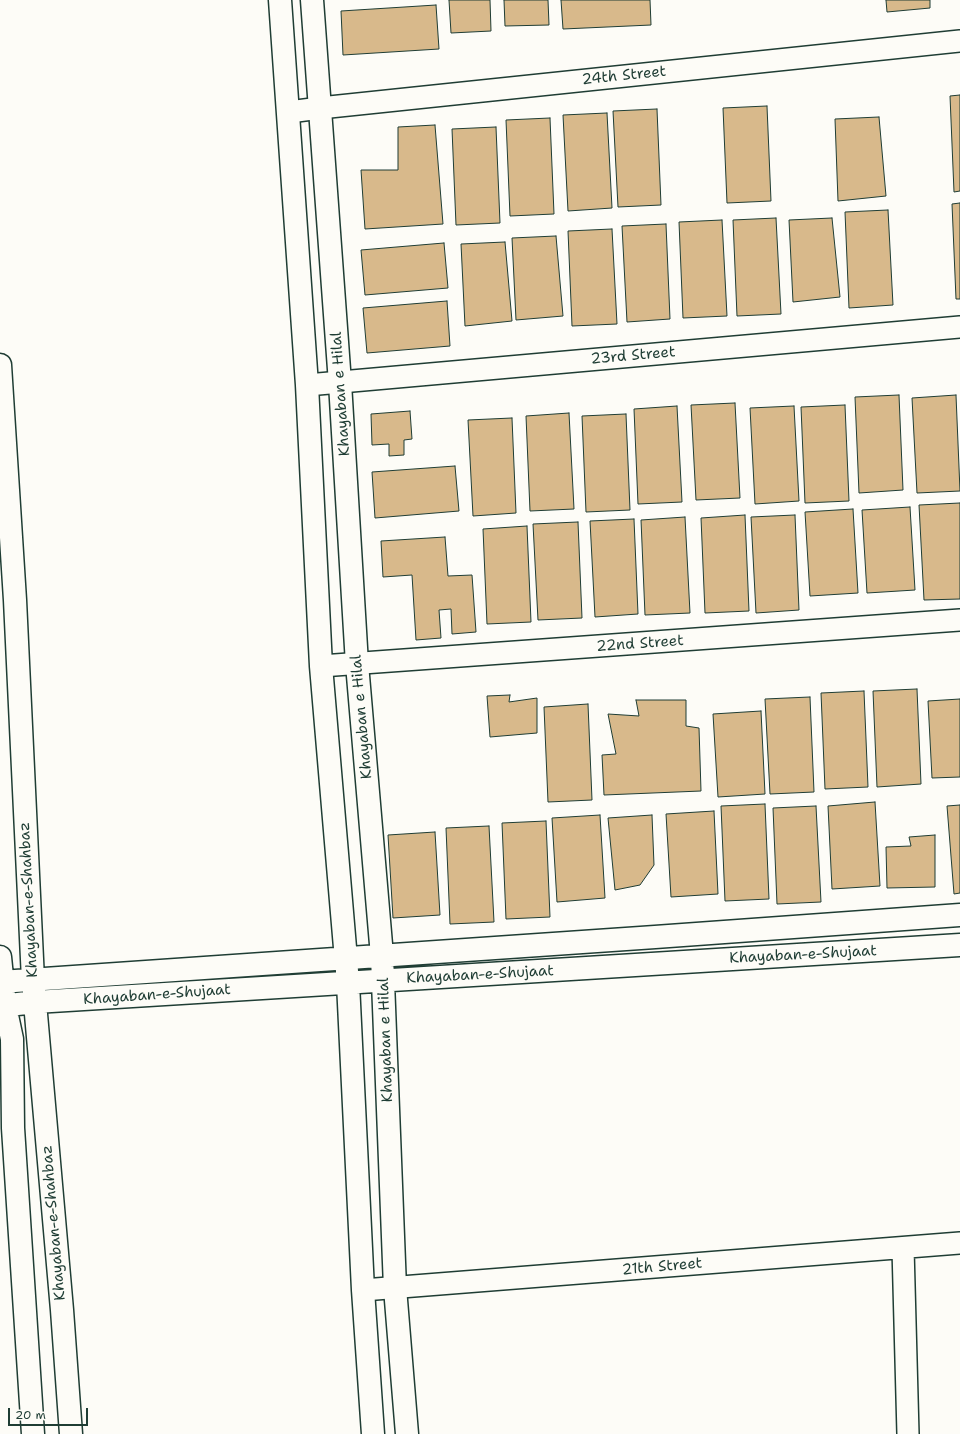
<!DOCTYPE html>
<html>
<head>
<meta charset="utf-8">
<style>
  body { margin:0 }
  #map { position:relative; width:960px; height:1434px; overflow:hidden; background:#fdfcf7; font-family:"Shantell Sans",sans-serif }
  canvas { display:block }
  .scale { position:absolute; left:8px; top:1408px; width:80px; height:18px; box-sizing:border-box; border:2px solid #1f3d34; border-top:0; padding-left:5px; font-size:12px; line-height:14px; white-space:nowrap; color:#1f3d34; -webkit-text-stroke:3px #fdfcf7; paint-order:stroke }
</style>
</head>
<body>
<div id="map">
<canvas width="960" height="1434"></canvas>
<div class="scale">20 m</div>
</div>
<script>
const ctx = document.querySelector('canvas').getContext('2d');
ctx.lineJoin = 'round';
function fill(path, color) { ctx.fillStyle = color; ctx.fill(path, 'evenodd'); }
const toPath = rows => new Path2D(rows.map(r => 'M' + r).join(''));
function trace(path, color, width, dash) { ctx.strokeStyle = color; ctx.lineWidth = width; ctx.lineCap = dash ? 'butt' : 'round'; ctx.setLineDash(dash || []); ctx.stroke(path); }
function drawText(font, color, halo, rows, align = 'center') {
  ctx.font = font + ' "Shantell Sans",sans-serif'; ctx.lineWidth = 3; ctx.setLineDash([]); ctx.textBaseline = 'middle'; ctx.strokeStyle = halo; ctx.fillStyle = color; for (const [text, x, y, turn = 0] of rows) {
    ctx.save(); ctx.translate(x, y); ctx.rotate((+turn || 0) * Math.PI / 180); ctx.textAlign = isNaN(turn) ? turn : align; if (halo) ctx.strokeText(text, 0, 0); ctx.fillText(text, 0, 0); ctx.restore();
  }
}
const building = toPath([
  [449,0,490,0,491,31,451,33,449,0],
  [504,0,548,0,549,25,505,26,504,0],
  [561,0,650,0,651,25,563,29,561,0],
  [886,0,930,0,930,8,887,12,886,0],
  [436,5,439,49,343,55,341,11,436,5],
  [960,95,960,191,954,192,950,96,960,95],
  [767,106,771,201,727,203,723,108,767,106],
  [657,109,661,205,618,207,613,111,657,109],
  [607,113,612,208,568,211,563,115,607,113],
  [879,117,886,196,838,201,835,119,879,117],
  [550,118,554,214,510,216,506,120,550,118],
  [435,125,443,224,365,229,361,170,398,170,398,127,435,125],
  [496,127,500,223,456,225,452,129,496,127],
  [960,203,960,299,956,299,952,204,960,203],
  [888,210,893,305,849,308,845,212,888,210],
  [776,218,781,314,737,316,733,220,776,218],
  [832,218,840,297,793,302,789,220,832,218],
  [722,220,727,316,683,318,679,222,722,220],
  [666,224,670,319,627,322,622,226,666,224],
  [612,229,617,324,572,326,568,231,612,229],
  [556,236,563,316,516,320,512,238,556,236],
  [505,242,512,321,465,326,461,244,505,242],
  [444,243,448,288,365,295,361,250,444,243],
  [447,301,450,346,367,353,363,308,447,301],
  [899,395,903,490,859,493,855,397,899,395],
  [956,395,960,491,917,493,912,398,956,395],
  [735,403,740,498,696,500,691,405,735,403],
  [845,405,849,501,805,503,801,407,845,405],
  [677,406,682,502,638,504,634,409,677,406],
  [794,406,799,501,755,504,750,408,794,406],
  [410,411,412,439,404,440,404,455,389,456,389,444,372,445,371,414,410,411],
  [569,413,574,509,530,511,526,416,569,413],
  [626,414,630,510,586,512,582,416,626,414],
  [512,418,516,513,473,516,468,420,512,418],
  [455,466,459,511,375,518,372,472,455,466],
  [960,503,960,599,924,600,919,505,960,503],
  [910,507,915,590,867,593,862,510,910,507],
  [853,509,858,593,810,596,805,512,853,509],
  [745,515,749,611,705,613,701,518,745,515],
  [795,515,799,610,756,613,751,517,795,515],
  [685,517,690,613,645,615,641,520,685,517],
  [634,519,638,614,595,617,590,521,634,519],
  [578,522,582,618,538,620,533,524,578,522],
  [527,526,531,622,487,624,483,529,527,526],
  [445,537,448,576,472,575,476,632,452,634,451,609,439,610,441,638,416,640,412,575,383,577,381,541,445,537],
  [917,689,921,784,877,787,873,691,917,689],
  [864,691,868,787,825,789,821,693,864,691],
  [510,695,509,702,537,698,537,733,490,737,487,696,510,695],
  [810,697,814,792,770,794,765,699,810,697],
  [960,699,960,777,932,778,928,701,960,699],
  [636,700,686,700,686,726,699,728,701,791,604,795,602,755,616,754,608,714,639,716,636,700],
  [588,704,592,800,548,802,544,707,588,704],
  [761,711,765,794,718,797,713,714,761,711],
  [875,802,880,886,832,889,828,806,875,802],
  [765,804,769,899,725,901,721,806,765,804],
  [960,805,960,893,954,894,947,806,960,805],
  [816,806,821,902,777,904,773,808,816,806],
  [714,811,718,894,671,897,666,814,714,811],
  [600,815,605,898,557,902,552,818,600,815],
  [652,815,654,865,640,885,615,890,608,818,652,815],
  [546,821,550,917,506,919,502,823,546,821],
  [489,826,494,922,450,924,446,828,489,826],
  [435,832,440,915,393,918,388,835,435,832],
  [935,835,935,887,887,888,886,847,911,846,909,837,935,835]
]);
fill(building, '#d8b98b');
trace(building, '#1f3d34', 1);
const street = toPath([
  [289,112,320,108,960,41],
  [307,385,960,327],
  [321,666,960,620],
  [903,1248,908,1434],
  [363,1290,960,1243]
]);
const secondary = toPath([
  [280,0,307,385,321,666,348,983,363,1290,373,1434],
  [312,0,340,383,357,664,382,956,395,1288,407,1434],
  [0,365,15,600,33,980,62,1310,71,1434],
  [0,957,5,1006,12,1039,13,1128,33,1434],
  [0,982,655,937,960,915],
  [0,1006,35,1002,960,945]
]);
trace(street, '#1f3d34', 24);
trace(secondary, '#1f3d34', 25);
trace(street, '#fdfcf7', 21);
trace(secondary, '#fdfcf7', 22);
drawText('15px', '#1f3d34', '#fdfcf7', [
  ["24th Street",624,76,-6],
  ["23rd Street",633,356,-5],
  ["Khayaban e Hilal",341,394,-94],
  ["22nd Street",640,644,-4],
  ["Khayaban e Hilal",362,717,-95],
  ["Khayaban-e-Shahbaz",29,900,-93],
  ["Khayaban-e-Shujaat",803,955,-3],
  ["Khayaban-e-Shujaat",480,975,-3],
  ["Khayaban-e-Shujaat",157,995,-4],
  ["Khayaban e Hilal",386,1040,-92],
  ["Khayaban-e-Shahbaz",54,1223,-95],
  ["21th Street",662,1267,-5]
]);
</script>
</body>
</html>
